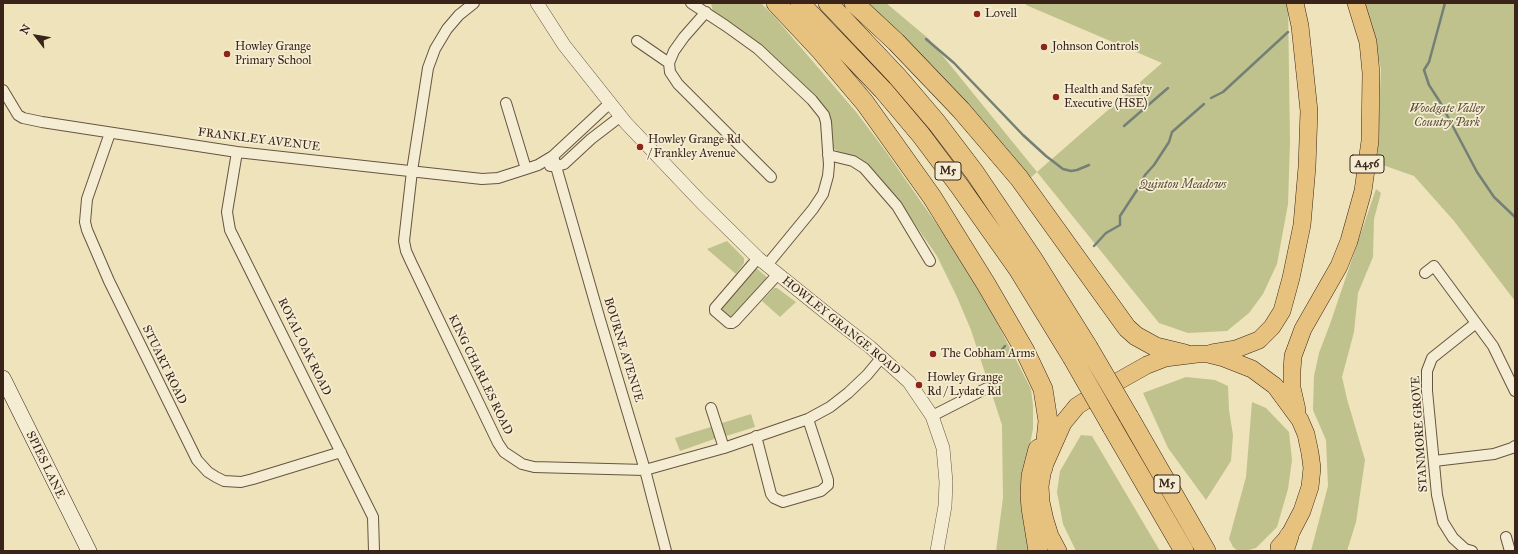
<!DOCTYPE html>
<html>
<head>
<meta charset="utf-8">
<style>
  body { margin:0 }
  #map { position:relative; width:1518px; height:554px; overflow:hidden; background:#eee3bb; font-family:"IM FELL Great Primer",serif }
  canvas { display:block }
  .frame { position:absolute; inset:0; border:4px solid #3a2419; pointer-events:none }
  .north { position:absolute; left:16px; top:16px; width:40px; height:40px; -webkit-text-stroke:3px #f4edd3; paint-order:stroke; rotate:301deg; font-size:11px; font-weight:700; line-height:16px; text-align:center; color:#3a2419 }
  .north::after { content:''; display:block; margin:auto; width:14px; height:18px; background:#3a2419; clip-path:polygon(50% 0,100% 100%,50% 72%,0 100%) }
</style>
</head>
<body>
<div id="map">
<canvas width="1518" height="554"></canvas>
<div class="frame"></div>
<div class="north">N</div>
</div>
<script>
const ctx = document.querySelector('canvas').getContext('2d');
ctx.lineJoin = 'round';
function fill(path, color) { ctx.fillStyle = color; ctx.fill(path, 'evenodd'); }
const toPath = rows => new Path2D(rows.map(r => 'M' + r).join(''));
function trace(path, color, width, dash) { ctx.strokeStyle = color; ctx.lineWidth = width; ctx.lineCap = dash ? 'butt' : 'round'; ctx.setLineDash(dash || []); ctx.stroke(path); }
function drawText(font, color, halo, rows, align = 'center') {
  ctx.font = font + ' "IM FELL Great Primer",serif'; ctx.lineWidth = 3.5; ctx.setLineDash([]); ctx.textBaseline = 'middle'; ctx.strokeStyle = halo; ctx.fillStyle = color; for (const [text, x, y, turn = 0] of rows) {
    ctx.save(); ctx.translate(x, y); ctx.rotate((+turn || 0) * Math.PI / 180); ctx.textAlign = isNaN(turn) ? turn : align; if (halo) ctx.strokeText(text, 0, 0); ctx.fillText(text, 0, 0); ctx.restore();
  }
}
fill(toPath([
  [711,3,761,3,773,15,857,113,887,153,954,249,992,313,1031,389,1033,406,1033,429,1026,465,1032,551,996,551,1003,498,1002,425,971,330,957,297,937,256,903,207,862,164,832,148,827,115,713,12],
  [866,3,886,3,929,39,1037,172,1162,63,1026,5,1026,3,1288,3,1290,142,1288,204,1277,264,1263,294,1249,313,1227,331,1188,333,1159,323,1037,172,1029,179],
  [1364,3,1515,3,1515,301,1454,221,1414,176,1377,163,1381,69],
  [1376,189,1381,193,1374,219,1373,257,1358,293,1354,332,1342,377,1347,399,1365,460,1356,522,1347,551,1311,551,1328,486,1326,440,1313,410,1314,376,1319,353,1330,324],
  [727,241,744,258,744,263,736,274,707,249],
  [756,268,768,278,732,318,728,318,720,311,720,307],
  [774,288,777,288,796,302,780,317,762,301],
  [1186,377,1215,380,1228,386,1229,410,1233,435,1231,461,1206,500,1168,448,1143,393],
  [1252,402,1266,408,1289,432,1292,460,1288,489,1277,527,1256,548,1245,551,1238,551,1233,547,1229,539,1246,477],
  [751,414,755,427,723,437,719,424],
  [714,426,717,438,680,451,675,438],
  [1081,435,1092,436,1160,551,1076,551,1063,524,1057,492,1060,471]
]), '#bfc28c');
trace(toPath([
  [1445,3,1429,62,1424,70,1429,85,1440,102,1477,172,1494,197,1515,217],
  [926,39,954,63,1023,135,1046,156,1063,169,1071,171,1077,170,1089,165],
  [1211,98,1223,92,1288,32],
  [1124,126,1168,88],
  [1094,246,1106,233,1120,225,1120,216,1139,187,1145,175,1154,165,1169,142,1172,132,1204,104],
  [995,358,1005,346]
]), '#748077', 2.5);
const minor = toPath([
  [474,3,459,15,447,29,435,49,428,68,412,171,404,241,406,251,411,262,498,443,504,452,522,464,534,467,645,470,724,448,808,419,830,407,848,393,867,375,882,357],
  [691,3,726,26,758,49,812,100,824,115,826,122,829,165,828,176,823,194,813,209,767,265],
  [706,12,684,37,674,51,669,63,670,72,678,84,771,177],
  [637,41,669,63],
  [3,90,18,115,23,118,42,122,237,152,482,179,498,178,526,169,538,165,553,156,610,103],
  [506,103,526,169],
  [110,133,87,199,85,222,87,230,109,281,197,460,208,472,216,477,224,481,241,482,253,479,341,452],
  [237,152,227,212,230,230,373,517,374,551],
  [828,155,853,161,864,168,897,206,930,261],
  [553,156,600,320,645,470,666,551],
  [550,166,557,166,564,164,591,139,621,116],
  [758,258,715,308,715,311,729,323,732,323,735,321,778,274],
  [1425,273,1434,266,1493,346,1515,391],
  [711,408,724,448],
  [932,416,987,388],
  [756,436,771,494,774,498,783,502,821,491,828,485,828,480,808,419],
  [1434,461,1494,454,1512,448,1515,446],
  [1506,537,1510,551],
  [1472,551,1465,549,1453,538,1443,522,1437,495,1427,391,1427,371,1432,358,1476,323]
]);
const tertiary = toPath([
  [537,3,564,45,626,123,701,202,758,258,830,316,870,347,909,382,932,416,943,448,946,482,945,506,937,551]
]);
const secondary = toPath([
  [3,378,89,551]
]);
const trunk = toPath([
  [1212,353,1236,349,1259,340,1272,327,1282,311,1291,278,1302,225,1307,167,1309,111,1300,26,1295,3],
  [1297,410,1292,388,1292,370,1293,356,1303,329,1339,266,1349,241,1363,191,1370,141,1371,73,1368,42,1356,3],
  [1058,551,1050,536,1045,520,1041,502,1040,486,1043,468,1063,423,1077,406,1099,392,1147,365,1165,358,1197,354,1208,354,1224,358,1252,369,1275,386,1300,420,1306,434,1310,453,1312,468,1310,487,1302,511,1289,536,1279,547]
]);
const motorway = toPath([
  [776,3,821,51,865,103,932,197,986,284,1025,351,1043,389,1048,421,1043,468],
  [800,3,883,90,921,135,960,187,1018,269,1072,357],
  [828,3,897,76,937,123,975,173,1033,259,1088,347],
  [854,3,896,42,961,110,1019,178,1127,328,1136,336,1156,347,1185,354],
  [1129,417,1206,551],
  [1112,427,1184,551],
  [1038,551,1031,508,1030,494,1031,476,1038,449],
  [1284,551,1289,536]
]);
trace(minor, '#675442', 12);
trace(tertiary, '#675442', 14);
trace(secondary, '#3a2419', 16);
trace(trunk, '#3a2419', 18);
trace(motorway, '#3a2419', 20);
trace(minor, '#f4edd3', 10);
trace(tertiary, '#f4edd3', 13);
trace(secondary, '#f4edd3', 15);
trace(trunk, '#e7c27e', 17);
trace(motorway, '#e7c27e', 19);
const motorwayBridge = toPath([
  [1088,347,1129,417],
  [1072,357,1112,427]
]);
trace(motorwayBridge, '#3a2419', 20, []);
trace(motorwayBridge, '#e7c27e', 19);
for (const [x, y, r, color] of [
  [977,14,4,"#8f2418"],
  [1044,47,4,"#8f2418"],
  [227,54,4,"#8f2418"],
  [1056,97,4,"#8f2418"],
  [640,147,4,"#8f2418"],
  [933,354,4,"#8f2418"],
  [919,385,4,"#8f2418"]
]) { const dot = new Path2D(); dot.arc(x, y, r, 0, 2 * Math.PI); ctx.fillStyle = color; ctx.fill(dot); trace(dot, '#f4edd3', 1.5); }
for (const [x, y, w] of [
  [1367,164,34],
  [948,171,26],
  [1167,484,26]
]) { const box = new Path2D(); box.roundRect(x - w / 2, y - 9, w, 18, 3); ctx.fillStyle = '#f4edd3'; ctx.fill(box); trace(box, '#3a2419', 1); }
drawText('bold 11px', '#3a2419', null, [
  ["A456",1367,164],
  ["M5",948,171],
  ["M5",1167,484]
]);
drawText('12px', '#3a2419', '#f4edd3', [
  ["Lovell",985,14],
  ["Howley Grange",235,47],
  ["Primary School",235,61],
  ["Johnson Controls",1052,47],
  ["Health and Safety",1064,90],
  ["Executive (HSE)",1064,104],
  ["Howley Grange Rd",648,140],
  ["/ Frankley Avenue",648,154],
  ["The Cobham Arms",941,354],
  ["Howley Grange",927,378],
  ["Rd / Lydate Rd",927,392]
], 'left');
drawText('italic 12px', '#5b4c36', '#f4edd3', [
  ["Woodgate Valley",1447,109],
  ["Country Park",1447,123],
  ["Quinton Meadows",1183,185]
]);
drawText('12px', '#3a2419', '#f4edd3', [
  ["FRANKLEY AVENUE",259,140,7],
  ["HOWLEY GRANGE ROAD",841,326,39],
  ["ROYAL OAK ROAD",304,347,64],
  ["BOURNE AVENUE",623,350,73],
  ["STUART ROAD",164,365,64],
  ["KING CHARLES ROAD",480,375,64],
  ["STANMORE GROVE",1420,434,-94],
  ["SPIES LANE",45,465,64]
]);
</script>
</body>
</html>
